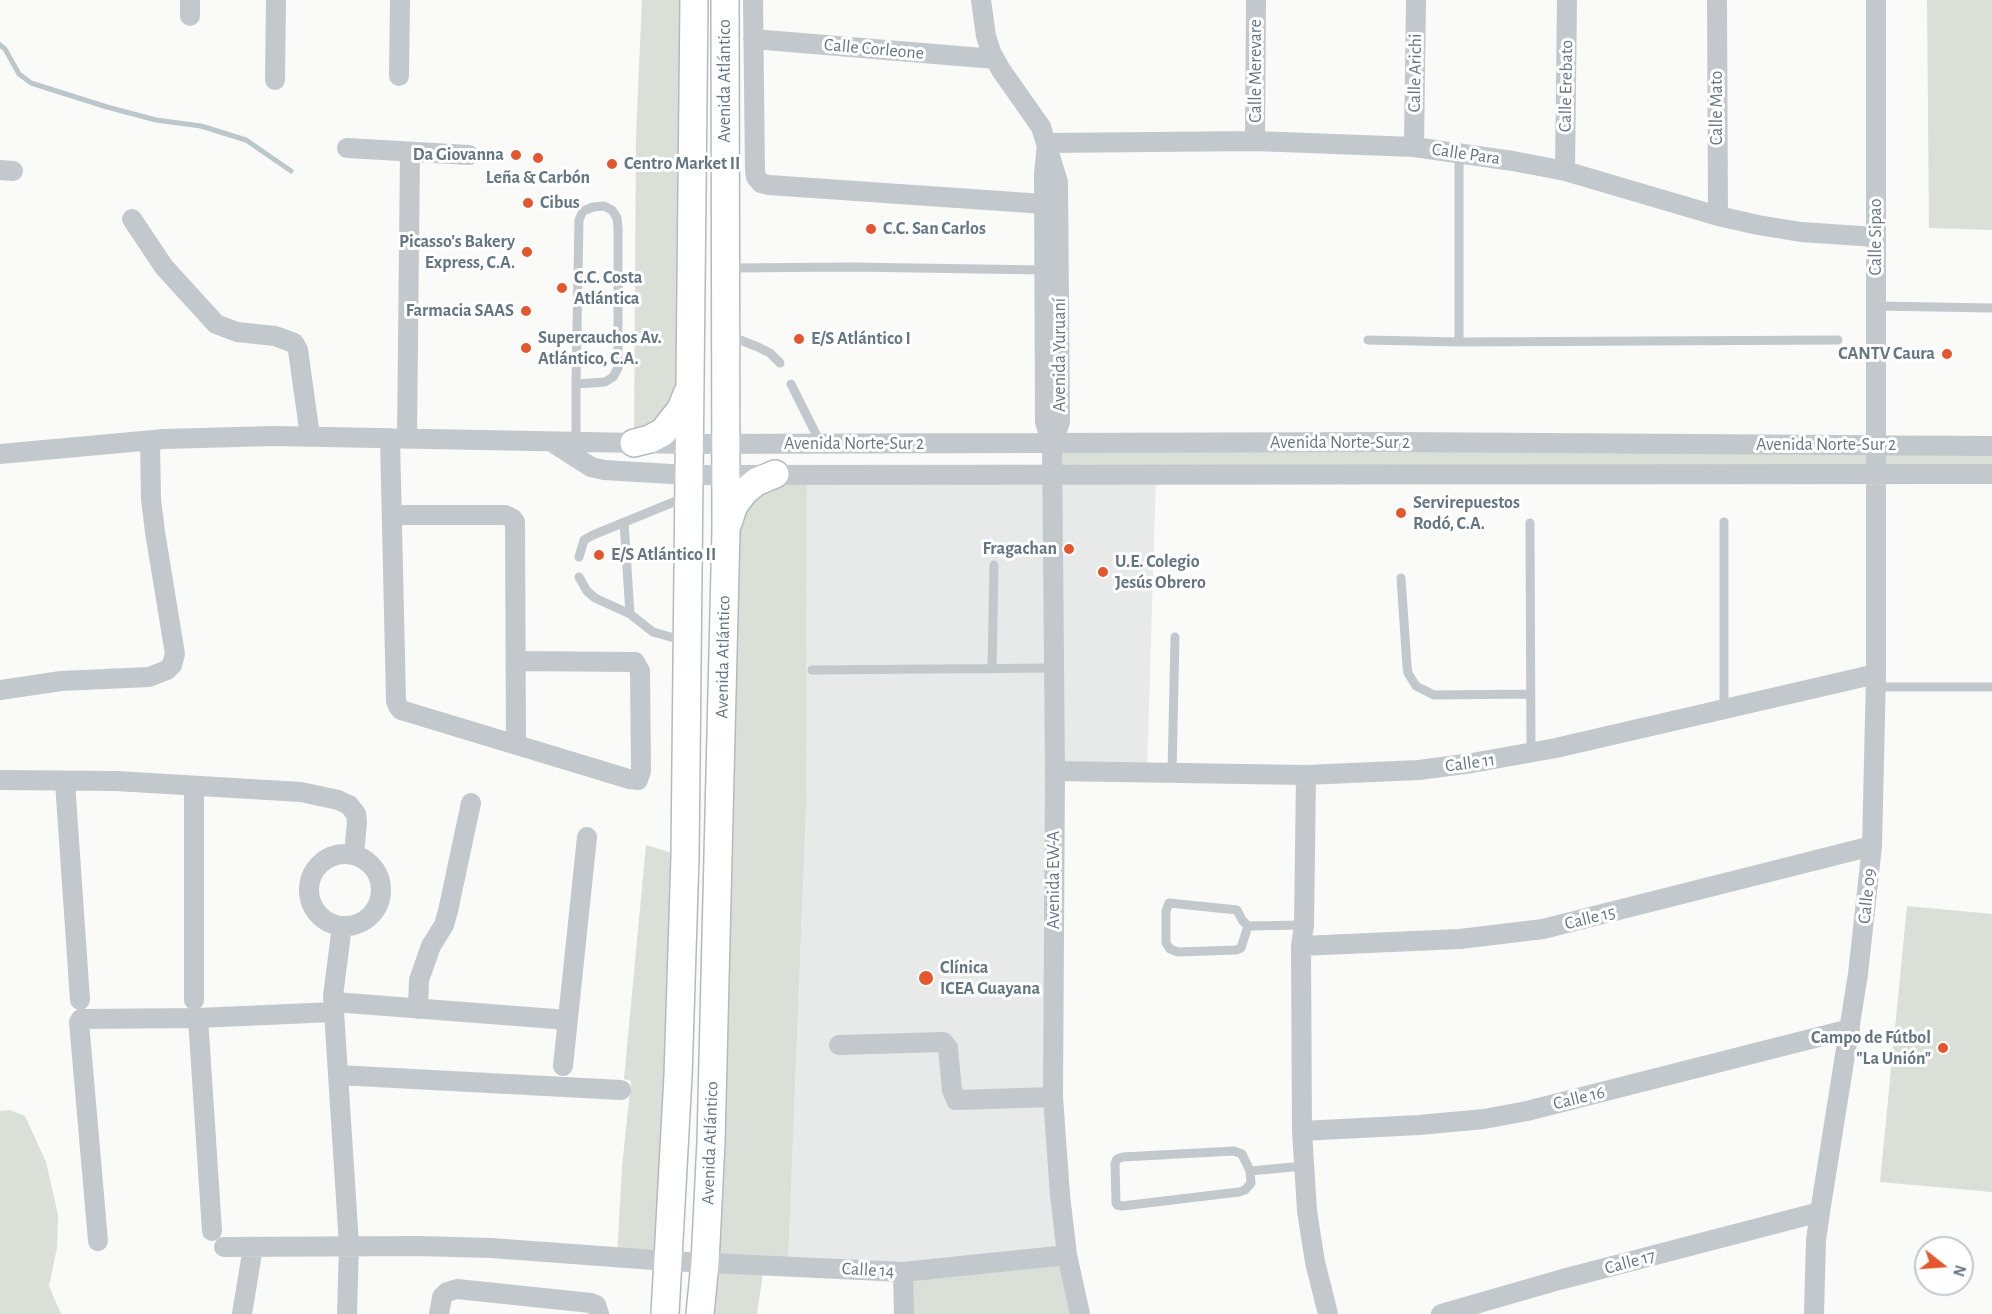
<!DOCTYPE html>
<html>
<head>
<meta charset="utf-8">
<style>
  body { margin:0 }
  #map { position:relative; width:1992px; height:1314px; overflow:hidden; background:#fafaf8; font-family:"Alegreya Sans",sans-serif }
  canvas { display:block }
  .north { position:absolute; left:1914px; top:1236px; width:60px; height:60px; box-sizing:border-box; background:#fff; border:2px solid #c1c8cd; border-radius:50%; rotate:107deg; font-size:16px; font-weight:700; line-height:24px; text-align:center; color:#657683 }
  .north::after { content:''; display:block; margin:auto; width:21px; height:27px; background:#e4572e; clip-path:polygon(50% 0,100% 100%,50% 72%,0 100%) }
</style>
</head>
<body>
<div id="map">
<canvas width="1992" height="1314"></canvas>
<div class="north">N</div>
</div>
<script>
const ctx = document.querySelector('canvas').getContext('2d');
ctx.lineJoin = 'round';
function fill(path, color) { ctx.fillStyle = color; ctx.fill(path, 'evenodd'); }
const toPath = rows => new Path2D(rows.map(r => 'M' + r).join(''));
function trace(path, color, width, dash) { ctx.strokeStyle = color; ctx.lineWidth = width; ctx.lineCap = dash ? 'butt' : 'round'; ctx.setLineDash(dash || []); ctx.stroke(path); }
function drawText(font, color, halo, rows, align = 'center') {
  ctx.font = font + ' "Alegreya Sans",sans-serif'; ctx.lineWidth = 6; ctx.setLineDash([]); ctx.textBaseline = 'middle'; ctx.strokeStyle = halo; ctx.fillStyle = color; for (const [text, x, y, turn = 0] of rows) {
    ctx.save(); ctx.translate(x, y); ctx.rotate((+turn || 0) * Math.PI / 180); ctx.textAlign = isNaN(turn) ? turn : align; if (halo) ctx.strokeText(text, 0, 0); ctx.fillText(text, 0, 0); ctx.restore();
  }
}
fill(toPath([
  [807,474,1156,475,1147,773,1055,771,1052,1050,1067,1255,903,1272,788,1266,806,809]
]), '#e8e9e9');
fill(toPath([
  [642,0,694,0,689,390,634,443,636,136],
  [1927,0,1992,0,1992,230,1929,228],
  [1052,444,1992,446,1992,474,1052,475],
  [807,474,806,809,788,1266,764,1266,757,1314,700,1314,734,505],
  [646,845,685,857,668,1261,617,1257,622,1167,631,1081,624,1079],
  [1907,906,1992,914,1992,1192,1880,1182],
  [10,1110,25,1116,46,1162,58,1215,57,1248,49,1286,61,1314,0,1314,0,1111],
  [1067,1255,1080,1314,904,1314,903,1272]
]), '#dadfd7');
trace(toPath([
  [0,45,5,49,19,74,31,83,107,107,156,120,201,126,246,140,291,171]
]), '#bbc7cb', 5);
const secondary = toPath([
  [634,443,650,439,663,432,681,409,687,394],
  [728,523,734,505,744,492,756,482,775,474],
  [665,1314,678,1076,685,857,694,0],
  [700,1314,705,1263,711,1142,726,530,725,0]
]);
trace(secondary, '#b3babf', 30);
trace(toPath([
  [1459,153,1459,342],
  [729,268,851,267,1044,270],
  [1876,306,1992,308],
  [730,336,758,347,770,353,780,363],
  [1368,340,1459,342,1838,340],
  [791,384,821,444],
  [576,442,576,384,579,220,583,211,593,207,604,206,612,210,617,218,618,228,618,368,613,377,605,382,576,384],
  [624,522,630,614],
  [1724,522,1724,708],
  [1530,523,1531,753],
  [579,557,584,540,593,535,686,497],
  [579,577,587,591,595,598,630,614,653,632,685,641],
  [1401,578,1407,666,1408,673,1416,686,1434,695,1530,694],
  [992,669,994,565],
  [812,670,1054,668],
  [1876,687,1992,687],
  [1172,773,1175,637],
  [1248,926,1241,948,1236,950,1178,952,1170,949,1166,943,1166,911,1169,903,1237,910,1242,920,1248,926,1304,925],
  [1250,1171,1251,1183,1245,1190,1239,1192,1122,1206,1117,1205,1116,1203,1115,1164,1117,1159,1123,1157,1234,1151,1242,1154,1250,1171,1304,1166]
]), '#c3c8cc', 9);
trace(toPath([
  [190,0,190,16],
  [753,0,755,170,756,177,761,183,769,185,1044,204],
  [981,0,986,36,991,52,1001,70,1041,127,1058,182,1060,422,1052,444],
  [1717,0,1718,216],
  [753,39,995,59],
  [399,76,400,0],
  [275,80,276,0],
  [1255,141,1256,0],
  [1047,143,1044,175,1045,422,1052,444,1055,771,1053,1097,1060,1195,1067,1255,1080,1314],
  [1047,143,1255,141,1414,147,1513,161,1565,171,1718,216,1758,225,1801,232,1876,237],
  [1414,147,1416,0],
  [347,148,469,155],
  [0,170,13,171],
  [1565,171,1567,0],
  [132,219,164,267,216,324,237,332,275,336,294,343,298,350,310,436],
  [390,438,396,701,398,706,401,710,629,779,638,780,641,771,640,671,635,662,516,661],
  [407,439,410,152],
  [552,442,591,467,604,470,688,475,1992,474],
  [0,454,164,439,274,436,688,444,1393,442,1992,446],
  [392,515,505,515,513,519,515,522,516,745],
  [0,690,61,681,149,677,167,670,172,665,175,654,155,532,151,499,150,441],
  [1055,771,1306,775,1419,770,1472,763,1556,748,1876,674],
  [1306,775,1304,925,1301,946,1302,1131,1307,1211,1315,1262,1328,1314],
  [0,780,116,781,301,792,338,800,349,805,356,814,357,822,354,854],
  [65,782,80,1000],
  [194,786,194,1000],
  '309 890a36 36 0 1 1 72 0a36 36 0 1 1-72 0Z',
  [342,926,333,996,349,1245,347,1314],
  [1301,946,1460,939,1543,929,1872,846],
  [334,1002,568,1020],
  [418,1009,419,980,431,946,444,925,448,911,471,803],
  [198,1018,212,1231],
  [839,1045,943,1042,948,1048,952,1090,956,1100,1053,1097],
  [563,1066,587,837],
  [338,1075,621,1090],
  [1302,1131,1419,1125,1484,1119,1527,1111,1850,1029],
  [98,1241,79,1022,81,1019,198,1018,334,1012],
  [224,1247,418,1246,491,1248,668,1261,903,1272,1067,1255],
  [903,1272,904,1314],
  [242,1314,253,1247],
  [439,1314,442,1297,447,1292,457,1289,591,1303,596,1305,599,1314],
  [1441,1314,1559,1280,1820,1212],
  [1814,1314,1816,1240,1820,1212,1858,974,1872,846,1876,674,1876,0]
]), '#c3c8cc', 20);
trace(secondary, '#fff', 27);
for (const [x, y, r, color] of [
  [516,155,6,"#e4572e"],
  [538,158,6,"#e4572e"],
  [612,164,6,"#e4572e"],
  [528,203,6,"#e4572e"],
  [871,229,6,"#e4572e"],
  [527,252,6,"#e4572e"],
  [562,288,6,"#e4572e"],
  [526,311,6,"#e4572e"],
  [799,339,6,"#e4572e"],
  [526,348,6,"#e4572e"],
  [1947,354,6,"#e4572e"],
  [1401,513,6,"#e4572e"],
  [1069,549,6,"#e4572e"],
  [599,555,6,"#e4572e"],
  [1103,572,6,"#e4572e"],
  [926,978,8,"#e4572e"],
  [1943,1048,6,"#e4572e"]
]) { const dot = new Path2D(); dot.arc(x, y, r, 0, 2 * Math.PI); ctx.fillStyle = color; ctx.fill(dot); trace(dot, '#fff', 2); }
drawText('18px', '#657683', '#fff', [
  ["Calle Corleone",874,49,5],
  ["Calle Merevare",1256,71,-90],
  ["Calle Arichi",1415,73,-89],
  ["Avenida Atlántico",725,81,-90],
  ["Calle Erebato",1566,86,-89],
  ["Calle Mato",1717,108,-90],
  ["Calle Para",1466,154,8],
  ["Calle Sipao",1876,237,-90],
  ["Avenida Yuruaní",1060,355,-90],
  ["Avenida Norte-Sur 2",1340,443],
  ["Avenida Norte-Sur 2",854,444],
  ["Avenida Norte-Sur 2",1826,445],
  ["Avenida Atlántico",723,657,-89],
  ["Calle 11",1470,763,-8],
  ["Avenida EW-A",1054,880,-90],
  ["Calle 09",1867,896,-84],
  ["Calle 15",1590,918,-14],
  ["Calle 16",1579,1098,-14],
  ["Avenida Atlántico",710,1143,-88],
  ["Calle 17",1630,1262,-15],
  ["Calle 14",868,1270,3]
]);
drawText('bold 18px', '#657683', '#fff', [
  ["Da Giovanna",504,155,"right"],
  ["Centro Market II",624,164],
  ["Leña & Carbón",538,178,"center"],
  ["Cibus",540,203],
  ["C.C. San Carlos",883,229],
  ["Picasso's Bakery",515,242,"right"],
  ["Express, C.A.",515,263,"right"],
  ["C.C. Costa",574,278],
  ["Atlántica",574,299],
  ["Farmacia SAAS",514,311,"right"],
  ["Supercauchos Av.",538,338],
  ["Atlántico, C.A.",538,359],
  ["E/S Atlántico I",811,339],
  ["CANTV Caura",1935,354,"right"],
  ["Servirepuestos",1413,503],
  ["Rodó, C.A.",1413,524],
  ["Fragachan",1057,549,"right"],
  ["E/S Atlántico II",611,555],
  ["U.E. Colegio",1115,562],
  ["Jesús Obrero",1115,583],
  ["Clínica",940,968],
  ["ICEA Guayana",940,989],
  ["Campo de Fútbol",1931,1038,"right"],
  ["\"La Unión\"",1931,1059,"right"]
], 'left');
</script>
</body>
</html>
